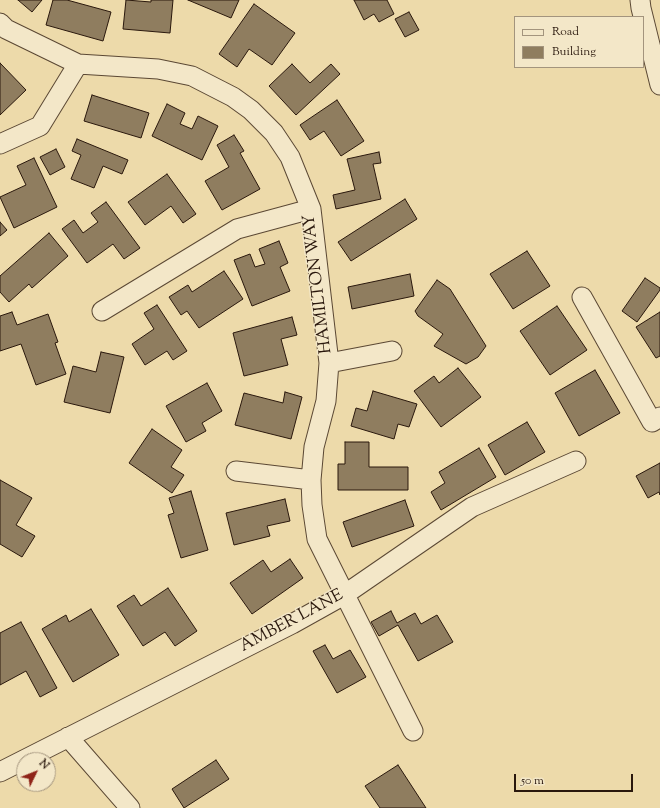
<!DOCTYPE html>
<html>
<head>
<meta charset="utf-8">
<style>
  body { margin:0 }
  #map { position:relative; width:660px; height:808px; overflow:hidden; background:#eddaaa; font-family:"Sorts Mill Goudy",serif }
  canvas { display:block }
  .legend { position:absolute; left:514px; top:16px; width:130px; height:52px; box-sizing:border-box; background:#f3e7c8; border:1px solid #a3947d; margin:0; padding:5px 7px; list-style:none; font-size:12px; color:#2a180d }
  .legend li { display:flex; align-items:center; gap:8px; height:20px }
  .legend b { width:20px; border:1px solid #a3947d }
  .north { position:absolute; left:16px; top:752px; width:40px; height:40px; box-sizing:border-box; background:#f3e7c8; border:1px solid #a3947d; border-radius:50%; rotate:47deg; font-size:11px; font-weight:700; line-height:16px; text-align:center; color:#2a180d }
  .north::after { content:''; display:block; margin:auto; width:14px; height:18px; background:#8f2418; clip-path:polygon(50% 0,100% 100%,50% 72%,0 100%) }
  .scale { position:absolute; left:514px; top:774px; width:119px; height:18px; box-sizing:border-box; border:2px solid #2a180d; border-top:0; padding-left:5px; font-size:12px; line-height:14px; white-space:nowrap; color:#2a180d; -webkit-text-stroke:3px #f3e7c8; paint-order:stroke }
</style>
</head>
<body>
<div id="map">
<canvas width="660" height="808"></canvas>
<ul class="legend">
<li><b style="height:5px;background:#f3e7c8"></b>Road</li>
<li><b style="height:11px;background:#8f7d5f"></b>Building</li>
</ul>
<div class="north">N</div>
<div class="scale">50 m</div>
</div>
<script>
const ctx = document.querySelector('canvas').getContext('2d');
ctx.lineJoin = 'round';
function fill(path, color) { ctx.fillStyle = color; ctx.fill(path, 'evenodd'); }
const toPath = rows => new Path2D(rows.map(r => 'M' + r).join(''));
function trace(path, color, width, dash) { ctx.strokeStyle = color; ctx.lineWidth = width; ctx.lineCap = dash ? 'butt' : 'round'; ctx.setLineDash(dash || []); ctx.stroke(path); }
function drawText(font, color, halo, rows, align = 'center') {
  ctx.font = font + ' "Sorts Mill Goudy",serif'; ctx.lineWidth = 3; ctx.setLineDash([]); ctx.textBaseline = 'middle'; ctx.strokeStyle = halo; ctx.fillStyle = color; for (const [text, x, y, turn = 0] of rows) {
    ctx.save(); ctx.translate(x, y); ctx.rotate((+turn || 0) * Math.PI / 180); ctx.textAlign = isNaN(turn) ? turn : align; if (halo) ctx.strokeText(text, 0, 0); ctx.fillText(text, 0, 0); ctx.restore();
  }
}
const building = toPath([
  [18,0,42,0,32,12,18,0],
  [53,0,67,0,111,12,103,41,46,25,53,0],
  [126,0,151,2,151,0,173,0,170,33,123,29,126,0],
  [188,0,239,0,231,18,188,0],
  [354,0,387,0,394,14,379,22,374,14,364,20,354,0],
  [254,4,295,33,272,65,249,49,237,67,219,54,254,4],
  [409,12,419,30,405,37,395,19,409,12],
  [0,63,26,90,0,115,0,63],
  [292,64,310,83,331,64,340,74,296,115,269,86,292,64],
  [92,95,149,113,141,138,84,121,92,95],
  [337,100,364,141,341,156,324,131,310,140,300,125,337,100],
  [167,104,185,113,180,124,192,129,198,116,218,126,202,160,152,136,167,104],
  [234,135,244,151,240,153,260,189,222,210,205,181,229,167,217,145,234,135],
  [77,139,128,160,122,174,103,166,94,188,71,179,81,155,72,151,77,139],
  [56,149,65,167,50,175,40,157,56,149],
  [379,152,381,163,373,164,381,199,336,209,333,195,355,190,347,159,379,152],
  [34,158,57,207,14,228,0,197,26,185,17,166,34,158],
  [167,174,196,214,183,223,171,206,145,225,128,202,167,174],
  [405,199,417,219,351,261,338,242,405,199],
  [106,202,140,248,124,259,113,244,87,263,62,229,74,220,83,233,98,222,91,213,106,202],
  [0,222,7,230,0,236,0,222],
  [49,233,68,256,32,288,29,284,9,302,0,292,0,276,49,233],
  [279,241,288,263,280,267,290,291,252,306,234,260,250,254,255,267,265,264,259,249,279,241],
  [527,251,550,286,513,309,490,274,527,251],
  [224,271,243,299,199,328,187,311,181,315,169,297,188,285,192,292,224,271],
  [410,274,414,296,352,309,348,287,410,274],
  [645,278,660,288,660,290,637,322,622,311,645,278],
  [437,280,450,289,486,346,478,357,466,364,434,346,443,334,418,316,415,311,437,280],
  [157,305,187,351,173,360,167,351,145,365,132,344,154,329,144,313,157,305],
  [557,306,587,350,550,375,520,331,557,306],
  [12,312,17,325,48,314,58,342,55,343,66,374,36,385,21,344,0,351,0,316,12,312],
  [660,312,660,356,656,358,636,327,660,312],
  [292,317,297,335,281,339,288,365,244,376,233,333,292,317],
  [101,352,124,357,110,413,64,402,73,366,96,372,101,352],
  [458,368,481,397,441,427,414,391,434,376,439,383,458,368],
  [595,370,620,413,579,436,555,393,595,370],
  [207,383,222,411,202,423,206,431,186,442,166,406,207,383],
  [373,391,417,404,409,427,398,424,394,439,351,426,356,408,367,411,373,391],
  [285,392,302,397,291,439,235,425,244,393,283,403,285,392],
  [527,422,545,452,505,475,488,445,527,422],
  [152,429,182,450,171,467,184,475,172,493,129,463,152,429],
  [345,442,369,442,369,467,408,467,408,490,338,490,338,464,345,464,345,442],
  [479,448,496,477,441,510,431,492,445,483,439,472,479,448],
  [660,463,660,495,659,492,648,498,636,476,660,463],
  [0,480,32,498,16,525,35,536,22,557,0,544,0,480],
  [191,491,208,550,181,558,168,515,174,513,169,498,191,491],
  [285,499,290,521,267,526,270,536,234,545,226,513,285,499],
  [405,500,414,526,352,547,343,522,405,500],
  [290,559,303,578,252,614,230,583,263,560,271,572,290,559],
  [168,588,197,631,175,646,165,632,143,646,117,606,134,595,141,606,168,588],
  [91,609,119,655,73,682,42,629,66,615,69,622,91,609],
  [391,611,397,623,415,613,421,624,437,615,453,642,418,661,398,625,379,636,371,622,391,611],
  [21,622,57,688,40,697,26,671,0,685,0,633,21,622],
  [325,645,333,659,350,650,366,677,337,693,313,651,325,645],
  [216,760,229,779,184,808,172,789,216,760],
  [398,765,426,808,380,808,365,786,398,765]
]);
fill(building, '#8f7d5f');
trace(building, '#2a180d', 1);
const minor = toPath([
  [640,0,641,8,660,85],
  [0,23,6,29,78,64,158,69,192,76,233,97,251,110,274,133,290,157,311,209,329,363,326,401,314,447,311,480,312,505,317,539,413,731],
  [0,144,40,126,78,64],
  [582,297,652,422,660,417],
  [102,311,237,229,311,209],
  [329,363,392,351],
  [236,471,311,480],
  [68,737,130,808],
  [0,772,292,624,344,595,472,507,576,461]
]);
trace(minor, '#5b4834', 21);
trace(minor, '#f3e7c8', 19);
drawText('17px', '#2a180d', '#f3e7c8', [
  ["HAMILTON WAY",319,284,-97],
  ["AMBER LANE",292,622,-28]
]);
</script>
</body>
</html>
